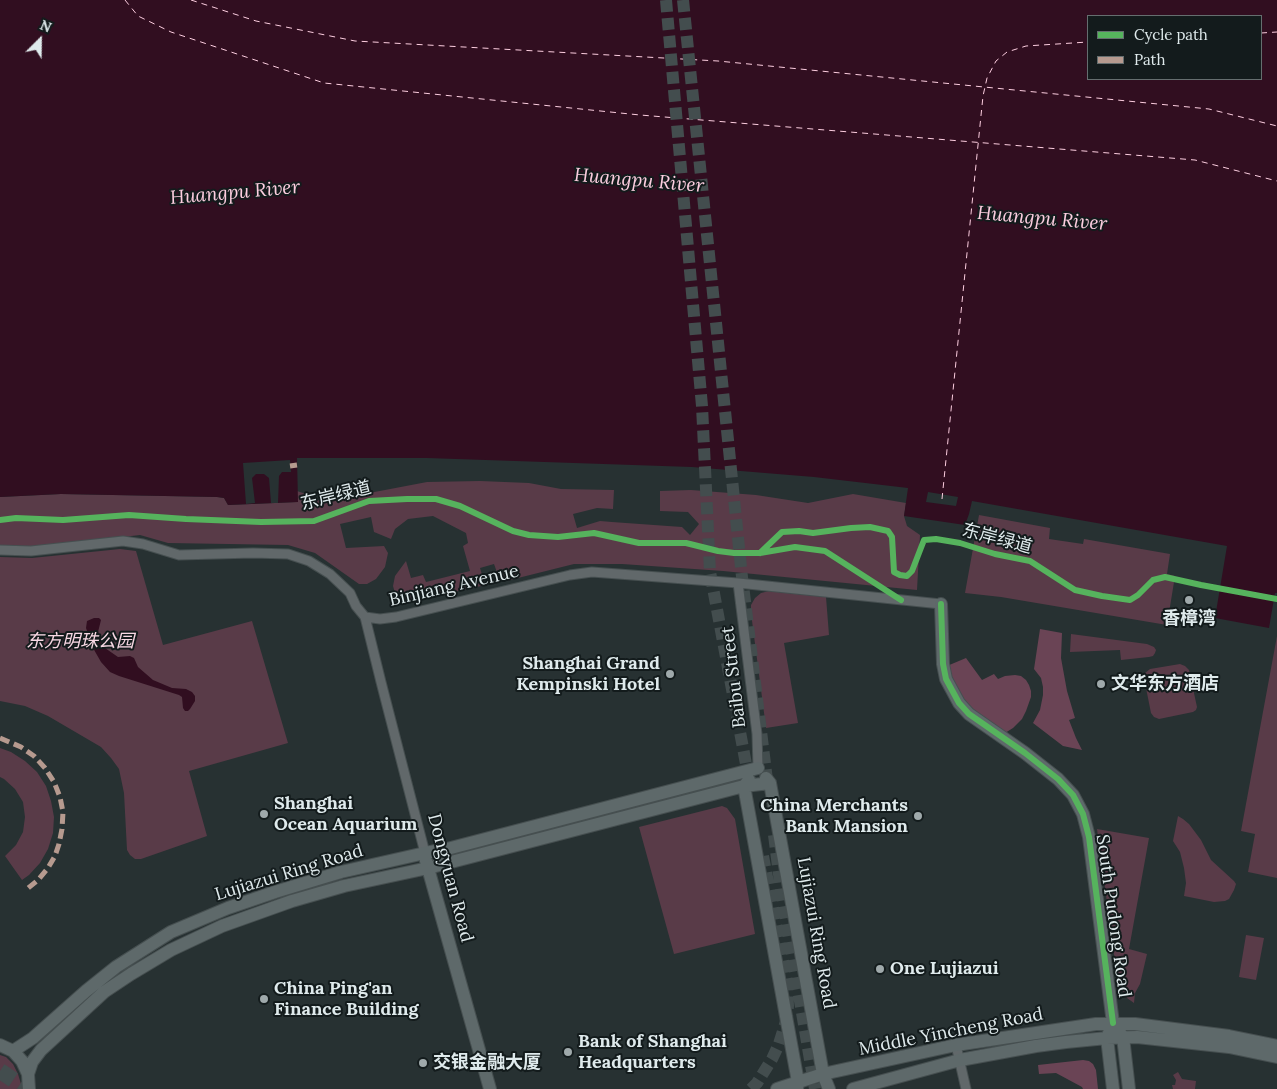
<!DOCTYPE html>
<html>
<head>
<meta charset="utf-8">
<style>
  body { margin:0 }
  #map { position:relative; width:1277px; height:1089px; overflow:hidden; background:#273132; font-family:Lora,serif }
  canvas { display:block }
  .legend { position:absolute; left:1087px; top:15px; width:175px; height:65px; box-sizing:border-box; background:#131b1c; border:1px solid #656e6f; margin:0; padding:6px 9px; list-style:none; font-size:15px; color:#dfeaec }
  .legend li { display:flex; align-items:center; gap:10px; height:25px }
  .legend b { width:25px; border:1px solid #656e6f }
  .north { position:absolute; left:15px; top:15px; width:50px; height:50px; -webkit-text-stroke:4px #131b1c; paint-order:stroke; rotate:23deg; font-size:14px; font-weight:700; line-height:20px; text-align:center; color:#dfeaec }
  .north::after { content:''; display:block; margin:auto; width:18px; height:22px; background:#dfeaec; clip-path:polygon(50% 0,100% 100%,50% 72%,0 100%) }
</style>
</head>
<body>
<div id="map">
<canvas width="1277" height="1089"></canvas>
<ul class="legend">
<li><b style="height:6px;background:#56b35d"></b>Cycle path</li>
<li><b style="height:6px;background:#b69a8f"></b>Path</li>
</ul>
<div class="north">N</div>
</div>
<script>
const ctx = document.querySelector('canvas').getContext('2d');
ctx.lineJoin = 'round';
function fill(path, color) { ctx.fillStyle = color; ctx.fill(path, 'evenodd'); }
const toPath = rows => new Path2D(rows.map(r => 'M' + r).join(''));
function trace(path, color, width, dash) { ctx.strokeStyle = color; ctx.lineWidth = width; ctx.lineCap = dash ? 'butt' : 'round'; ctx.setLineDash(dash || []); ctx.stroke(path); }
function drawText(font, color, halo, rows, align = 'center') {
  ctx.font = font + ' Lora,"Noto Sans SC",serif'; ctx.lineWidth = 4; ctx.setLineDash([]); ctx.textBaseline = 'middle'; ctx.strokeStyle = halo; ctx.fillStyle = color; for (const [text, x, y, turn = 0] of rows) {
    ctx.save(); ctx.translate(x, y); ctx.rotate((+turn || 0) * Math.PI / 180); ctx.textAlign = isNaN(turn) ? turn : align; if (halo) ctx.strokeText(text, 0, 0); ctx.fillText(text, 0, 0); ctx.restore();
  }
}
fill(toPath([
  [480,481,529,483,561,489,614,490,613,509,597,508,573,514,577,528,600,521,612,522,682,527,690,535,699,524,688,512,660,511,660,491,691,490,756,495,808,503,853,494,906,503,904,516,907,526,920,535,917,590,723,571,622,564,574,564,506,581,499,578,494,564,480,568,484,581,481,586,413,601,397,600,393,586,395,576,406,561,411,578,423,575,426,582,470,571,463,546,468,543,466,533,433,516,408,519,395,529,391,539,374,532,371,517,340,524,346,548,384,546,388,553,385,567,376,579,367,584,359,584,315,553,288,545,168,543,140,535,29,548,0,547,0,497,61,494,217,497,224,498,228,505,297,502,297,491,309,495,322,502,427,482],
  [979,515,1050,528,1049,539,1083,544,1084,539,1170,554,1167,574,1175,576,1167,625,1001,597,965,593],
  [120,549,136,551,163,645,252,621,288,743,189,771,207,836,141,859,135,859,130,855,127,850,124,793,119,769,111,758,101,747,48,716,25,706,0,701,0,557,32,558],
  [769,591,826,597,829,635,784,643,798,723,766,728,751,613,751,605,755,598,761,593],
  [1071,634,1147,644,1154,647,1156,650,1155,653,1153,656,1149,657,1121,660,1120,650,1070,652],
  [1277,636,1277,878,1248,872,1255,834,1241,831],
  [1180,664,1185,666,1189,670,1197,707,1196,710,1193,712,1159,719,1154,717,1151,713,1144,678,1145,673,1150,669],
  [0,748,11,752,25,761,37,772,46,786,51,801,54,817,53,833,48,849,40,863,29,875,22,880,5,856,16,845,23,832,25,817,23,802,15,789,4,779,0,777],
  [722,806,727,808,735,819,755,934,674,954,639,827],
  [1178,816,1183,819,1189,824,1201,840,1211,860,1234,881,1236,884,1234,890,1229,899,1225,901,1214,902,1184,896,1186,883,1184,868,1180,852,1173,841],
  [1097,829,1149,838,1129,949,1147,954,1140,984,1135,993,1134,1003,1127,998,1118,984],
  [1246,935,1264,938,1256,980,1239,977],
  [0,1055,6,1057,13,1064,18,1074,21,1084,20,1089,0,1089],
  [1178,1072,1182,1079,1196,1081,1195,1089,1173,1089,1172,1085,1175,1085,1176,1080,1173,1075]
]), '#593b48');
fill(toPath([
  [1040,629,1062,633,1061,658,1067,691,1075,718,1069,720,1076,738,1082,750,1063,746,1033,723,1040,710,1043,695,1043,687,1041,678,1034,669],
  [966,658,982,680,994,674,998,679,1005,676,1015,675,1021,676,1026,680,1029,685,1031,691,1031,697,1026,711,1022,719,1013,728,1005,733,970,708,960,695,947,666],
  [1083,1060,1089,1061,1093,1064,1096,1070,1098,1089,1083,1089,1082,1087,1056,1073,1039,1074,1038,1065]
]), '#6a4455');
fill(toPath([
  [0,0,1277,0,1277,593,1275,593,1269,628,1215,618,1227,546,972,501,969,514,965,525,904,516,908,488,814,477,692,467,427,458,297,458,298,502,228,505,224,498,217,497,61,494,0,497],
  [1088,16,1261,16,1261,79,1088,79],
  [94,618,99,618,101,620,98,632,105,648,118,657,130,656,134,658,138,667,153,680,172,688,186,689,192,692,195,696,195,701,190,709,188,711,185,711,183,708,182,697,179,695,119,676,110,672,101,662,93,648,86,628,87,621]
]), '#310e20');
fill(toPath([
  [290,460,291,472,282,472,279,476,278,503,271,503,269,478,264,474,256,474,252,478,255,503,246,504,243,463],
  [928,492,958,497,956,506,926,502]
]), '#273132');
trace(toPath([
  [125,0,138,16,171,32,324,83,640,115,1195,160,1277,181],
  [191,0,256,21,355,41,718,61,1209,109,1277,126],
  [1261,33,1277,32],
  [942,499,983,96,987,78,996,61,1007,52,1026,46,1088,42]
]), '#fdcee0', 1, [6, 5]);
trace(toPath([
  [666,0,702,406,710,572,749,780],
  [683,0,742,577,768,788],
  [774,835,781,890,815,1089],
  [751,1089,757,1083,772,1059,779,1044,787,1018,788,1006,787,982,763,856]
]), '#434d4e', 12, [12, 6]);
trace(toPath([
  [0,1071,27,1089]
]), '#434d4e', 16, [16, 8]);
const street = toPath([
  [0,550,31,551,123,541,143,544,179,555,253,553,288,554,309,561,330,574,350,593,356,606,365,617,380,619,396,617,570,575,592,572,738,583,941,604],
  [738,583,757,734,758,768],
  [365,617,381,682,425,853],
  [956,1045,966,1089]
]);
const secondary = toPath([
  [941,604,943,664,946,679,959,703,969,714,1025,753,1058,779,1073,795,1083,814,1089,837,1113,1023,1123,1037,1129,1089],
  [766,778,770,783,823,1074,829,1089],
  [749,780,744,786,798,1082,797,1089],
  [426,861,490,1089],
  [1110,1030,1107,1038,1113,1089],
  [0,1045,13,1051,22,1061,28,1074,29,1089],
  [13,1051,33,1038,86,991,116,967,171,932,228,908,275,892,341,872,425,853,447,849,758,768],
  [28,1074,32,1062,41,1050,104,992,131,974,171,950,222,926,292,901,344,886,428,868,744,786,770,783],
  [777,1089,823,1074,956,1045,1096,1024,1135,1024,1229,1036,1277,1046],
  [853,1089,960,1060,1036,1046,1066,1042,1107,1038,1137,1037,1229,1047,1277,1057]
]);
trace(street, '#464f50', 11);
trace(secondary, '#464f50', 14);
trace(street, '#61686a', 9);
trace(secondary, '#5e696a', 12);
trace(toPath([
  [290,466,297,465],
  [0,738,21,747,34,756,45,768,54,782,60,797,63,812,62,829,59,844,55,856,48,868,38,880,27,889]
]), '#b69a8f', 5, [10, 5]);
trace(toPath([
  [0,520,16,518,63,520,129,515,186,519,261,522,314,521,369,501,407,499,436,499,460,506,513,531,529,535,558,537,594,533,639,543,686,543,718,551,734,553,760,553,795,547,825,551,901,600],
  [760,553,782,532,799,531,813,533,851,528,870,527,888,531,892,537,894,572,900,575,907,576,912,571,924,540,936,539,960,543,995,554,1030,561,1075,590,1102,596,1130,600,1138,595,1153,580,1165,577,1201,585,1277,599],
  [941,604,943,664,946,679,959,703,969,714,1025,753,1058,779,1073,795,1083,814,1089,837,1113,1023]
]), '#56b35d', 6);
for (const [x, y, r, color] of [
  [1189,600,5,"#9fa9ab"],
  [670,674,5,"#9fa9ab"],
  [1101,684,5,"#9fa9ab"],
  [264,814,5,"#9fa9ab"],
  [918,816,5,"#9fa9ab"],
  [880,969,5,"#9fa9ab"],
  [264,999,5,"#9fa9ab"],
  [568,1052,5,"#9fa9ab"],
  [423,1063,5,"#9fa9ab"]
]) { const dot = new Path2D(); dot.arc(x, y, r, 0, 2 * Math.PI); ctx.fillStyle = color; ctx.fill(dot); trace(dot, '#131b1c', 2); }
drawText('18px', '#dfeaec', '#131b1c', [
  ["东岸绿道",336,496,-14],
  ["东岸绿道",997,539,15],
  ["Binjiang Avenue",454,586,-13],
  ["Baibu Street",734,677,-97],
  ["Lujiazui Ring Road",289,873,-17],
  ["Dongyuan Road",450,878,75],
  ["South Pudong Road",1113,916,82],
  ["Lujiazui Ring Road",816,933,80],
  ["Middle Yincheng Road",951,1032,-11]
]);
drawText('bold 18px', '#dfeaec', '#131b1c', [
  ["香樟湾",1189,619,"center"],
  ["Shanghai Grand",660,664,"right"],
  ["Kempinski Hotel",660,685,"right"],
  ["文华东方酒店",1111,684],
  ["Shanghai",274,804],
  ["Ocean Aquarium",274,825],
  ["China Merchants",908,806,"right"],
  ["Bank Mansion",908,827,"right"],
  ["One Lujiazui",890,969],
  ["China Ping'an",274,989],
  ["Finance Building",274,1010],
  ["Bank of Shanghai",578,1042],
  ["Headquarters",578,1063],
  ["交银金融大厦",433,1063]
], 'left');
drawText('italic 18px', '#f8d8e4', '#131b1c', [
  ["东方明珠公园",80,642]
]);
drawText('italic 19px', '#fdcee0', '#131b1c', [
  ["Huangpu River",639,181,5],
  ["Huangpu River",235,193,-5],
  ["Huangpu River",1042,219,5]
]);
</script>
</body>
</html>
